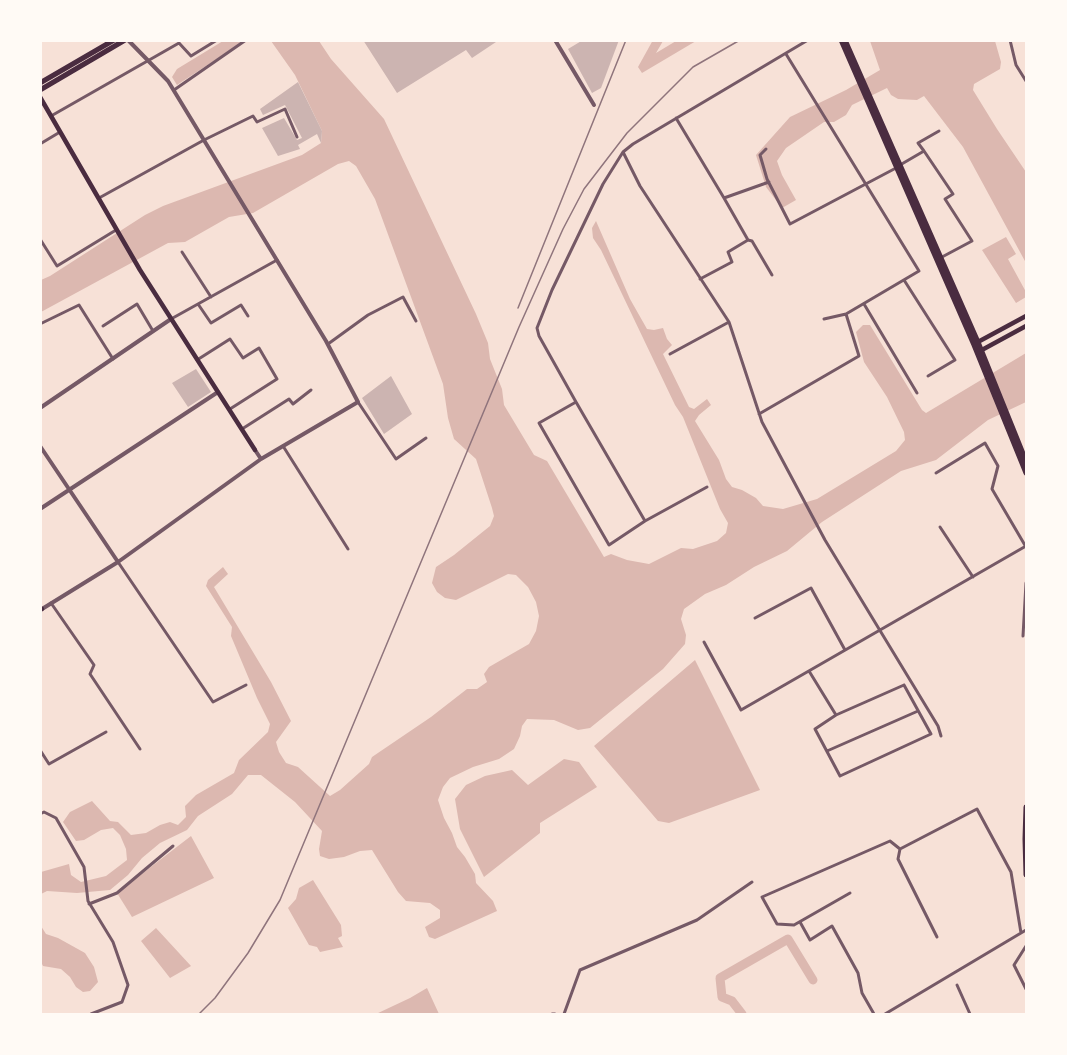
<!DOCTYPE html>
<html>
<head>
<meta charset="utf-8">
<style>
  body { margin:0 }
  #map { position:relative; width:1067px; height:1055px; overflow:hidden; background:#f7e1d7; font-family:Inter,sans-serif }
  canvas { display:block }
  .frame { position:absolute; inset:0; border:42px solid #fffaf5; pointer-events:none }
</style>
</head>
<body>
<div id="map">
<canvas width="1067" height="1055"></canvas>
<div class="frame"></div>
</div>
<script>
const ctx = document.querySelector('canvas').getContext('2d');
ctx.lineJoin = 'round';
function fill(path, color) { ctx.fillStyle = color; ctx.fill(path, 'evenodd'); }
const toPath = rows => new Path2D(rows.map(r => 'M' + r).join(''));
function trace(path, color, width, dash) { ctx.strokeStyle = color; ctx.lineWidth = width; ctx.lineCap = dash ? 'butt' : 'round'; ctx.setLineDash(dash || []); ctx.stroke(path); }
fill(toPath([
  [653,40,663,41,656,53,676,41,696,41,642,73,638,67],
  [223,41,244,41,177,85,172,77,177,69],
  [271,41,319,41,331,59,384,119,476,314,488,343,490,359,502,389,504,405,534,455,547,461,604,557,611,554,627,560,649,564,681,548,693,549,717,541,726,533,728,523,720,509,683,417,675,405,601,250,593,238,592,228,596,221,630,299,647,329,654,330,663,328,667,339,672,345,663,354,689,407,694,409,707,399,711,405,699,415,695,421,719,460,726,479,732,487,742,490,756,498,763,506,783,509,817,499,896,451,905,440,904,432,887,397,864,362,856,332,863,325,870,325,922,410,926,413,1026,353,1026,402,988,420,936,460,901,471,822,522,787,551,754,567,726,585,705,594,684,609,681,619,686,635,685,644,663,669,590,728,578,730,554,720,527,719,522,726,520,736,514,749,499,759,473,767,450,778,443,787,438,800,444,818,452,833,457,847,465,857,475,874,476,883,493,901,497,911,435,939,429,937,425,927,440,918,440,910,430,903,406,901,398,892,372,850,360,851,344,857,329,859,320,856,319,849,322,831,295,802,261,775,248,775,232,794,198,816,187,830,160,843,142,858,128,875,110,890,77,893,47,891,41,894,41,872,69,864,71,875,81,882,106,876,127,860,126,849,120,835,113,828,101,830,84,840,76,841,63,822,70,812,92,801,110,821,118,822,131,835,146,833,160,825,170,822,178,825,186,817,185,806,196,795,234,773,239,760,268,732,270,724,257,698,231,636,232,627,206,586,208,580,223,567,228,574,214,587,271,682,291,721,276,742,279,752,286,763,298,767,330,796,340,790,369,764,372,757,431,717,467,689,477,689,487,682,484,674,489,667,529,644,536,631,539,616,536,602,528,587,516,575,508,574,456,600,445,598,437,592,432,583,436,567,454,555,490,526,494,516,492,508,476,459,454,439,448,418,443,384,375,199,356,166,349,161,338,164,253,213,229,217,185,242,168,243,41,312,41,280,50,276,145,215,163,206,302,155,321,143,322,131,295,75],
  [870,41,995,41,1001,62,1000,69,974,84,973,90,997,129,1026,172,1026,263,963,147,924,96,917,100,898,99,891,95,887,88,852,105,846,115,834,122,824,122,786,148,777,161,782,175,796,200,782,208,766,187,756,155,790,117,846,90,880,70],
  [1006,237,1016,254,1008,259,1026,292,1026,297,1016,303,982,250],
  [695,660,760,790,669,823,658,821,594,746],
  [564,759,579,762,597,787,540,823,540,833,484,877,460,829,455,799,466,785,485,776,512,770,528,785],
  [191,836,214,878,132,917,117,893],
  [313,880,341,925,342,936,338,938,343,947,320,952,317,947,309,945,288,908,296,899,299,888],
  [41,926,46,934,58,938,85,953,94,967,98,982,90,991,83,992,76,987,70,977,61,969,43,966,41,962],
  [156,928,191,966,170,978,141,941],
  [427,988,439,1014,376,1014,410,998]
]), '#dcb8b0');
trace(toPath([
  [742,1014,732,1001,722,997,720,978,788,939,813,980]
]), '#dcb8b0', 9);
fill(toPath([
  [363,40,499,40,472,58,466,50,397,93],
  [583,40,619,40,601,88,592,93,568,49],
  [298,82,322,131,321,143,317,134,298,145,300,149,278,156,262,128,284,118,297,140,302,138,285,105,263,115,260,109],
  [196,369,211,392,188,407,172,383],
  [391,376,412,414,384,434,362,398]
]), '#ccb4b1');
trace(toPath([
  [1010,40,1016,65,1026,81],
  [40,42,42,40],
  [786,54,919,271,846,314,824,319],
  [174,90,246,40],
  [51,116,179,43,191,56,217,40],
  [676,118,724,198,769,182],
  [40,144,60,132],
  [766,149,760,155,767,179,790,224,896,168],
  [924,151,918,143,939,131],
  [623,152,640,186,729,322,670,354],
  [900,165,924,151,953,194,945,199,972,241,942,257],
  [99,198,204,140,253,116,257,122,285,109,297,137],
  [40,239,57,266,116,230],
  [748,240,752,241,772,275],
  [182,252,211,297],
  [700,279,732,262,728,252,748,240,724,198],
  [904,280,955,360,928,376],
  [198,304,211,323,241,305,248,316],
  [864,304,917,393],
  [171,319,277,260],
  [729,322,762,422,825,540,938,726,941,736],
  [40,324,79,305,113,359],
  [103,326,137,304,153,331],
  [328,344,368,315,403,297,416,321],
  [197,360,230,339,243,358,259,348,277,379,230,409],
  [358,402,396,459,426,438],
  [576,402,539,423,609,545,645,521,707,487],
  [759,414,859,356,846,314],
  [242,429,289,399,293,404,311,390],
  [283,446,348,549],
  [936,473,985,443,998,466,992,489,1026,547],
  [645,521,576,402,539,336,537,328,552,290,603,184,623,152,633,144,808,40],
  [940,527,973,577],
  [118,562,213,702,246,685],
  [51,603,94,665,90,674,140,749],
  [755,618,811,588,845,650],
  [1023,636,1026,583],
  [704,642,741,710,1026,546],
  [809,671,836,715],
  [904,685,931,734,840,776,815,729,836,715,904,685],
  [40,750,49,764,106,732],
  [827,751,918,711],
  [40,814,44,812,56,818,84,867,88,901,113,942,128,985,122,1002,91,1014],
  [900,849,898,859,937,937],
  [850,893,794,925,777,924,762,897,890,841,900,849,977,809,1011,872,1021,933],
  [89,904,117,893,173,846],
  [800,922,810,940,832,926,858,973,862,993,874,1014],
  [1026,946,1014,965,1026,989],
  [957,985,970,1014],
  [552,1014,555,1014],
  [564,1014,580,970,697,920,752,882],
  [885,1014,1026,930]
]), '#755966', 3);
trace(toPath([
  [128,40,168,81,326,341,358,402,261,459,255,450],
  [555,40,594,105],
  [40,408,171,319],
  [40,446,118,562,261,459],
  [40,509,218,392],
  [40,607,42,609,118,562]
]), '#755966', 4);
trace(toPath([
  [40,97,140,270,255,450],
  [976,343,1026,316],
  [980,351,1026,326],
  [40,610,42,609]
]), '#4a2c40', 4.5);
trace(toPath([
  [841,40,974,345,1026,473],
  [845,40,978,342,1026,461],
  [40,83,114,40],
  [40,90,125,40],
  [1026,807,1025,839,1026,875]
]), '#4a2c40', 5);
trace(toPath([
  [518,308,626,40],
  [199,1014,215,998,248,953,280,900,519,327,563,229,584,189,627,133,693,67,740,40]
]), '#8f747c', 1.5);
</script>
</body>
</html>
